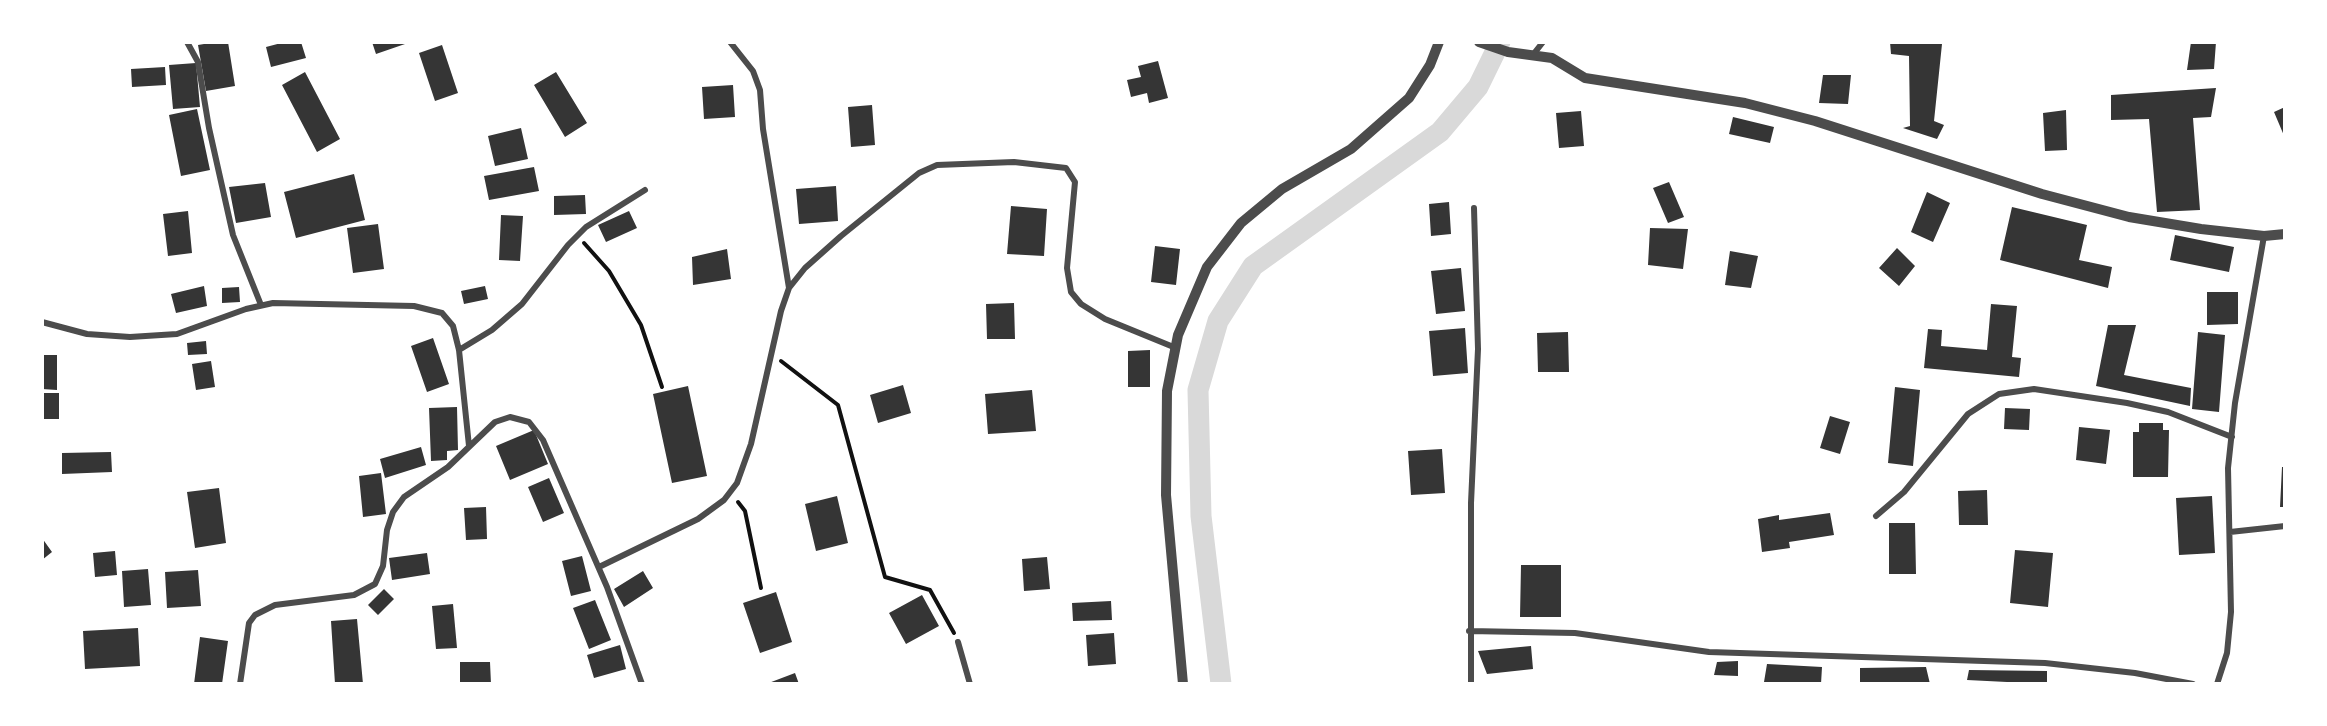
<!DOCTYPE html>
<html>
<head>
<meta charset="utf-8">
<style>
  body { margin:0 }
  #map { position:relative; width:2327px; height:726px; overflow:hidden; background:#fff; font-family:"DejaVu Sans",sans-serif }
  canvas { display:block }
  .frame { position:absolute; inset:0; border:44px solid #fff; pointer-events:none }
</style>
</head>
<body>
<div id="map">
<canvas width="2327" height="726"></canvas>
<div class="frame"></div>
</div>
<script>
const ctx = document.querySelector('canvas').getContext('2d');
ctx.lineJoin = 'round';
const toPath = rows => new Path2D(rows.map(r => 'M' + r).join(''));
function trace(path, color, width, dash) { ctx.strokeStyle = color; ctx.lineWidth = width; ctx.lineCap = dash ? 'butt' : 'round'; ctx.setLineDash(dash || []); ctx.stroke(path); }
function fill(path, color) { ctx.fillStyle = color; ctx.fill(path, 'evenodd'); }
trace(toPath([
  [1221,684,1201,516,1198,390,1218,321,1253,266,1440,132,1478,87,1500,42]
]), '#d9d9d9', 21);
fill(toPath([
  [216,42,228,42,235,86,206,91,198,45],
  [285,42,301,42,306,58,271,67,266,47],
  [372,42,404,42,405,44,376,54],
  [1890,42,1951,42,1942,44,1934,121,1944,125,1937,139,1903,128,1910,126,1909,56,1891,54],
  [2191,42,2216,42,2214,69,2187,70],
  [442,45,458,93,435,101,419,53],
  [1158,61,1168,98,1149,103,1147,93,1131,97,1127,80,1141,77,1138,66],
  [196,63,200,107,173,109,169,65],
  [165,67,166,85,132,87,131,69],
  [305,72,340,139,317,152,282,85],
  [556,72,587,123,565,137,534,85],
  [1823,75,1851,75,1848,104,1819,103],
  [733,85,735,117,704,119,702,87],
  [2216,88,2211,117,2193,118,2200,210,2157,212,2149,119,2111,120,2111,95],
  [872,105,875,145,851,147,848,107],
  [2285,107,2285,138,2274,112],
  [197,109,210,170,181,176,169,115],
  [2066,110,2067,150,2045,151,2043,113],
  [1581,111,1584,146,1559,148,1556,113],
  [1733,117,1774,127,1770,143,1729,134],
  [521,128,528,159,495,166,488,136],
  [534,167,539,191,489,200,484,176],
  [354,174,365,220,296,238,284,192],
  [1669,182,1684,217,1668,223,1653,188],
  [265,183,271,217,236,223,229,187],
  [836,186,838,221,799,224,796,189],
  [1927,192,1950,203,1933,242,1911,232],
  [585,195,586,214,554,215,554,196],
  [1449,202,1451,234,1431,236,1429,204],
  [1011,206,1047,209,1044,256,1007,254],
  [2012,207,2087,225,2079,260,2112,267,2108,288,2000,260],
  [188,211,192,253,168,256,163,214],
  [629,211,637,228,606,242,598,225],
  [501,215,523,216,520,261,499,260],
  [378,224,384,269,353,273,347,228],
  [1650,228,1688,229,1683,269,1648,265],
  [2175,235,2234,247,2229,272,2170,260],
  [1155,246,1180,249,1176,285,1151,282],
  [1897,248,1915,266,1899,286,1879,268],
  [727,249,731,279,693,285,692,257],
  [1730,251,1758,256,1751,288,1725,285],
  [1461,268,1465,311,1436,314,1431,271],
  [204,286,207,306,176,313,171,294],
  [485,286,488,299,464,304,461,291],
  [239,287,240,302,222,303,222,288],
  [2207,292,2238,292,2238,324,2207,325],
  [1014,303,1015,339,987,339,986,304],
  [1991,304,2017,306,2012,357,2021,358,2019,377,1924,368,1928,329,1942,330,1941,346,1987,350],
  [2108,325,2136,325,2124,375,2191,388,2190,406,2096,386],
  [1465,328,1468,373,1433,376,1429,331],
  [1568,332,1569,372,1538,372,1537,333],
  [2198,332,2225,335,2219,412,2192,409],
  [433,338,449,384,427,392,411,346],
  [206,341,207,354,188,355,187,343],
  [1150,350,1150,387,1128,387,1128,351],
  [42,355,57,355,57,390,42,389],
  [211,361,215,387,196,390,192,364],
  [903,385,911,413,878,423,870,395],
  [688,386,707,476,672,483,653,394],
  [1895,387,1920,390,1913,466,1888,463],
  [1032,390,1036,431,988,434,985,394],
  [42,393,59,393,59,419,42,419],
  [457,407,458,450,447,451,447,460,431,461,429,408],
  [2005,408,2030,409,2029,430,2004,429],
  [1830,416,1850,422,1840,454,1820,448],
  [2139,423,2163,423,2163,430,2169,430,2168,477,2133,477,2133,432,2139,432],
  [2079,427,2110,430,2106,464,2076,460],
  [534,430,548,464,510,480,496,446],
  [421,447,426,465,385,478,380,459],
  [1442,449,1445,493,1411,495,1408,451],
  [111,452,112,472,62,474,62,453],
  [2282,467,2285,467,2285,507,2280,507],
  [381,473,386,514,363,517,359,476],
  [549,478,564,513,543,522,528,487],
  [219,488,226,543,195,548,187,492],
  [1987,490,1988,525,1959,525,1958,491],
  [837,496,848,543,816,551,805,504],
  [2212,496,2215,553,2179,555,2176,498],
  [486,507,487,539,466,540,464,508],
  [1830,513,1834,535,1789,542,1790,548,1762,552,1758,519,1779,515,1779,520],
  [1889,523,1915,523,1916,574,1889,574],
  [42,538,52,552,42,560],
  [2015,550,2053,553,2048,607,2010,603],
  [115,551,117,575,95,577,93,553],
  [427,553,430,574,392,580,389,558],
  [582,556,591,591,571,596,562,561],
  [1047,557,1050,589,1024,591,1022,559],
  [1521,565,1561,565,1561,617,1520,617],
  [148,569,151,605,124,607,122,571],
  [198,570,201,606,167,608,165,572],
  [643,571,653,588,624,607,614,589],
  [384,589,394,599,378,615,368,605],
  [776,592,792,642,760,653,743,603],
  [922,595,939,626,906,644,889,613],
  [595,600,611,640,589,649,573,608],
  [1111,601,1112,620,1073,621,1072,603],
  [453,604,457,648,436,649,432,606],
  [357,619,363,684,335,684,331,621],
  [138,628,140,666,85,669,83,631],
  [1114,633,1116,664,1088,666,1086,635],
  [200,637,228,641,222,684,194,684],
  [620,645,626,669,594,678,587,655],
  [1531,646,1533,669,1487,674,1478,651],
  [1738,661,1738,676,1714,675,1717,662],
  [460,662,490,662,491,684,460,684],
  [1767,664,1822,667,1821,684,1764,682],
  [1926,667,1930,684,1860,684,1860,668],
  [1969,670,2047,671,2047,684,1967,680],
  [795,673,799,684,766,684]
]), '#353535');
trace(toPath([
  [584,243,609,271,641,325,662,387],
  [781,361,838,405,885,577,930,590,954,633],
  [738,502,745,511,761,588]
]), '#111', 4);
trace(toPath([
  [187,42,198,62,209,128,233,235,261,305],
  [730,42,753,71,760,90,763,129,789,288],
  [1532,56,1543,42],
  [42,322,87,334,130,337,177,334,246,309,273,303,414,306,442,313,453,326,459,350,469,446],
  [459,350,492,330,522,304,568,245,586,227,645,190],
  [1876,516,1904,492,1968,414,1999,394,2034,389,2127,403,2168,412,2232,437],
  [2230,532,2285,526],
  [599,567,698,519,724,500,737,483,751,444,781,311,789,288,805,268,841,236,919,173,937,165,1014,162,1066,168,1075,182,1067,268,1071,292,1081,304,1105,319,1176,348],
  [1469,631,1575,633,1709,652,2045,663,2135,673,2193,684],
  [958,642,970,684],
  [240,684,249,623,255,615,275,605,354,595,375,584,383,566,387,530,393,512,404,497,448,467,495,422,510,417,529,422,543,440,607,587,642,684],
  [1471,684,1471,503,1478,349,1474,208],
  [2217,684,2227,653,2231,612,2228,468,2235,403,2264,236]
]), '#4c4c4c', 6);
trace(toPath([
  [1479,42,1508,52,1552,58,1585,78,1745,103,1815,121,2042,194,2129,217,2201,229,2264,236,2285,234],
  [1183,684,1166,495,1167,391,1178,335,1207,267,1241,223,1282,189,1351,149,1409,98,1430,65,1439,42]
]), '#4c4c4c', 10);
</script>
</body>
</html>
